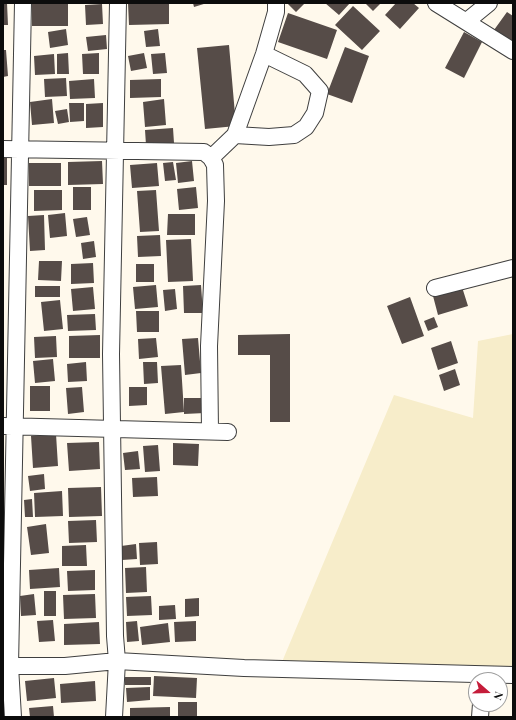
<!DOCTYPE html>
<html>
<head>
<meta charset="utf-8">
<style>
  body { margin:0 }
  #map { position:relative; width:516px; height:720px; overflow:hidden; background:#fff9ec; font-family:"Playfair Display",serif }
  canvas { display:block }
  .frame { position:absolute; inset:0; border:4px solid #0c0c0c; pointer-events:none }
  .north { position:absolute; left:468px; top:672px; width:40px; height:40px; box-sizing:border-box; background:#fff; border:1px solid #9e9e9e; border-radius:50%; rotate:110deg; font-size:11px; font-weight:700; line-height:16px; text-align:center; color:#0c0c0c }
  .north::after { content:''; display:block; margin:auto; width:14px; height:18px; background:#c51c3a; clip-path:polygon(50% 0,100% 100%,50% 72%,0 100%) }
</style>
</head>
<body>
<div id="map">
<canvas width="516" height="720"></canvas>
<div class="frame"></div>
<div class="north">N</div>
</div>
<script>
const ctx = document.querySelector('canvas').getContext('2d');
ctx.lineJoin = 'round';
function fill(path, color) { ctx.fillStyle = color; ctx.fill(path, 'evenodd'); }
const toPath = rows => new Path2D(rows.map(r => 'M' + r).join(''));
function trace(path, color, width, dash) { ctx.strokeStyle = color; ctx.lineWidth = width; ctx.lineCap = dash ? 'butt' : 'round'; ctx.setLineDash(dash || []); ctx.stroke(path); }
fill(toPath([
  [513,334,513,672,279,669,394,395,473,418,478,341]
]), '#f7edca');
fill(toPath([
  [3,3,7,3,8,25,3,25],
  [32,3,68,3,68,26,32,26],
  [128,3,169,3,169,24,129,25],
  [193,3,207,3,194,7],
  [287,3,305,3,296,12],
  [325,3,350,3,339,15],
  [365,3,381,3,373,11],
  [396,3,413,3,419,8,400,29,385,15],
  [102,4,103,24,86,25,85,5],
  [353,6,380,31,362,50,335,25],
  [507,12,513,16,513,43,494,30],
  [288,13,337,30,327,59,278,42],
  [66,29,68,45,50,48,48,32],
  [158,29,160,46,146,47,144,31],
  [464,32,482,42,464,78,445,68],
  [106,35,107,49,88,51,86,37],
  [229,45,236,126,205,129,197,48],
  [345,47,369,56,352,103,327,94],
  [3,50,6,50,8,76,3,77],
  [68,53,69,74,57,74,57,54],
  [99,53,99,74,83,74,82,54],
  [144,53,147,68,131,71,128,56],
  [165,53,167,73,153,74,151,54],
  [54,54,55,74,35,75,34,56],
  [66,78,67,96,45,97,44,79],
  [94,79,95,98,70,99,69,81],
  [161,79,161,97,130,98,130,80],
  [52,99,54,123,32,125,30,102],
  [164,99,166,125,145,127,143,102],
  [69,103,84,103,84,121,70,122],
  [103,103,103,127,86,128,86,104],
  [67,109,69,122,58,124,55,111],
  [173,128,174,143,146,145,145,130],
  [3,158,7,158,7,185,3,185],
  [102,161,103,184,68,185,68,162],
  [192,161,194,181,178,183,176,163],
  [173,162,176,180,165,181,163,163],
  [29,163,61,163,61,186,29,186],
  [157,163,159,186,132,188,130,165],
  [73,187,91,187,91,210,73,210],
  [196,187,198,208,179,210,177,189],
  [34,190,62,190,62,210,34,211],
  [156,190,159,231,140,232,137,191],
  [65,213,67,236,50,238,48,215],
  [168,214,195,214,195,235,167,235],
  [44,215,45,250,30,251,28,216],
  [87,217,90,235,76,237,73,219],
  [160,235,161,256,138,257,137,236],
  [191,239,193,281,168,282,166,240],
  [94,241,96,257,83,259,81,243],
  [39,261,62,261,61,281,38,280],
  [93,263,94,283,71,284,71,264],
  [136,264,154,264,154,282,136,282],
  [156,285,158,307,135,309,133,287],
  [201,285,203,313,184,313,183,286],
  [35,286,60,286,60,297,35,297],
  [93,287,95,309,73,311,71,289],
  [462,287,468,306,438,315,433,296],
  [175,289,177,309,165,311,163,290],
  [410,297,424,336,402,344,387,306],
  [60,300,63,329,44,331,41,302],
  [136,311,159,311,159,332,137,332],
  [95,314,96,330,68,331,67,315],
  [434,317,438,327,428,331,424,321],
  [290,334,290,422,270,422,270,355,238,355,238,335],
  [100,335,100,358,69,358,69,336],
  [56,336,57,357,35,358,34,337],
  [156,338,158,357,139,359,138,339],
  [198,338,201,373,185,375,182,339],
  [451,341,458,363,438,370,431,348],
  [53,359,55,381,35,383,33,361],
  [86,362,87,381,68,382,67,364],
  [143,362,157,362,158,383,144,384],
  [181,365,184,412,165,414,161,366],
  [455,369,460,385,444,391,439,375],
  [30,386,50,386,50,411,30,411],
  [82,387,84,412,68,414,66,388],
  [129,387,147,387,147,405,129,406],
  [184,398,205,398,205,413,184,414],
  [56,434,58,466,33,468,31,436],
  [99,442,100,469,69,471,67,443],
  [173,443,199,444,198,466,173,465],
  [158,445,160,471,145,472,143,446],
  [138,451,140,469,125,470,123,453],
  [44,474,45,489,30,491,28,476],
  [157,477,158,496,133,497,132,478],
  [101,487,102,516,69,517,68,488],
  [62,491,63,516,35,517,34,493],
  [32,499,33,517,25,517,24,500],
  [96,520,97,542,69,543,68,521],
  [46,524,49,553,31,555,27,527],
  [157,542,158,564,140,565,139,543],
  [136,544,137,559,122,560,121,546],
  [86,545,87,566,62,566,62,546],
  [146,567,147,592,126,593,125,568],
  [59,568,60,587,30,589,29,570],
  [95,570,95,590,68,591,67,571],
  [44,591,56,591,56,616,44,616],
  [34,594,36,615,21,616,20,596],
  [95,594,96,618,64,619,63,595],
  [151,596,152,615,127,616,126,597],
  [199,598,199,616,185,617,185,599],
  [175,605,176,619,159,620,159,606],
  [53,620,55,641,39,642,37,621],
  [137,621,139,641,127,642,126,622],
  [196,621,196,641,175,642,174,622],
  [99,622,100,644,64,645,64,624],
  [168,623,170,642,142,645,140,627],
  [154,676,197,678,196,698,153,696],
  [125,677,151,677,151,685,125,685],
  [54,678,56,698,27,701,25,681],
  [95,681,96,701,61,703,60,684],
  [150,687,150,700,127,702,126,688],
  [178,702,197,702,197,717,178,717],
  [53,706,54,717,30,717,29,708],
  [170,707,170,717,130,717,130,708]
]), '#564c48');
const minor = toPath([
  [436,3,513,51],
  [467,21,489,3],
  [235,135,269,137,294,135,306,127,315,113,320,91,305,74,264,54],
  [3,149,204,152,211,158,215,165,216,201,209,346,210,431],
  [211,158,235,135,264,54,276,12,276,3],
  [435,288,513,268],
  [3,426,228,432],
  [3,666,65,666,117,661,244,668,513,675],
  [13,717,10,666,23,3],
  [114,717,117,661,115,636,111,354,118,3],
  [480,717,481,704]
]);
trace(minor, '#3f3f3f', 18);
trace(minor, '#fff', 16);
</script>
</body>
</html>
